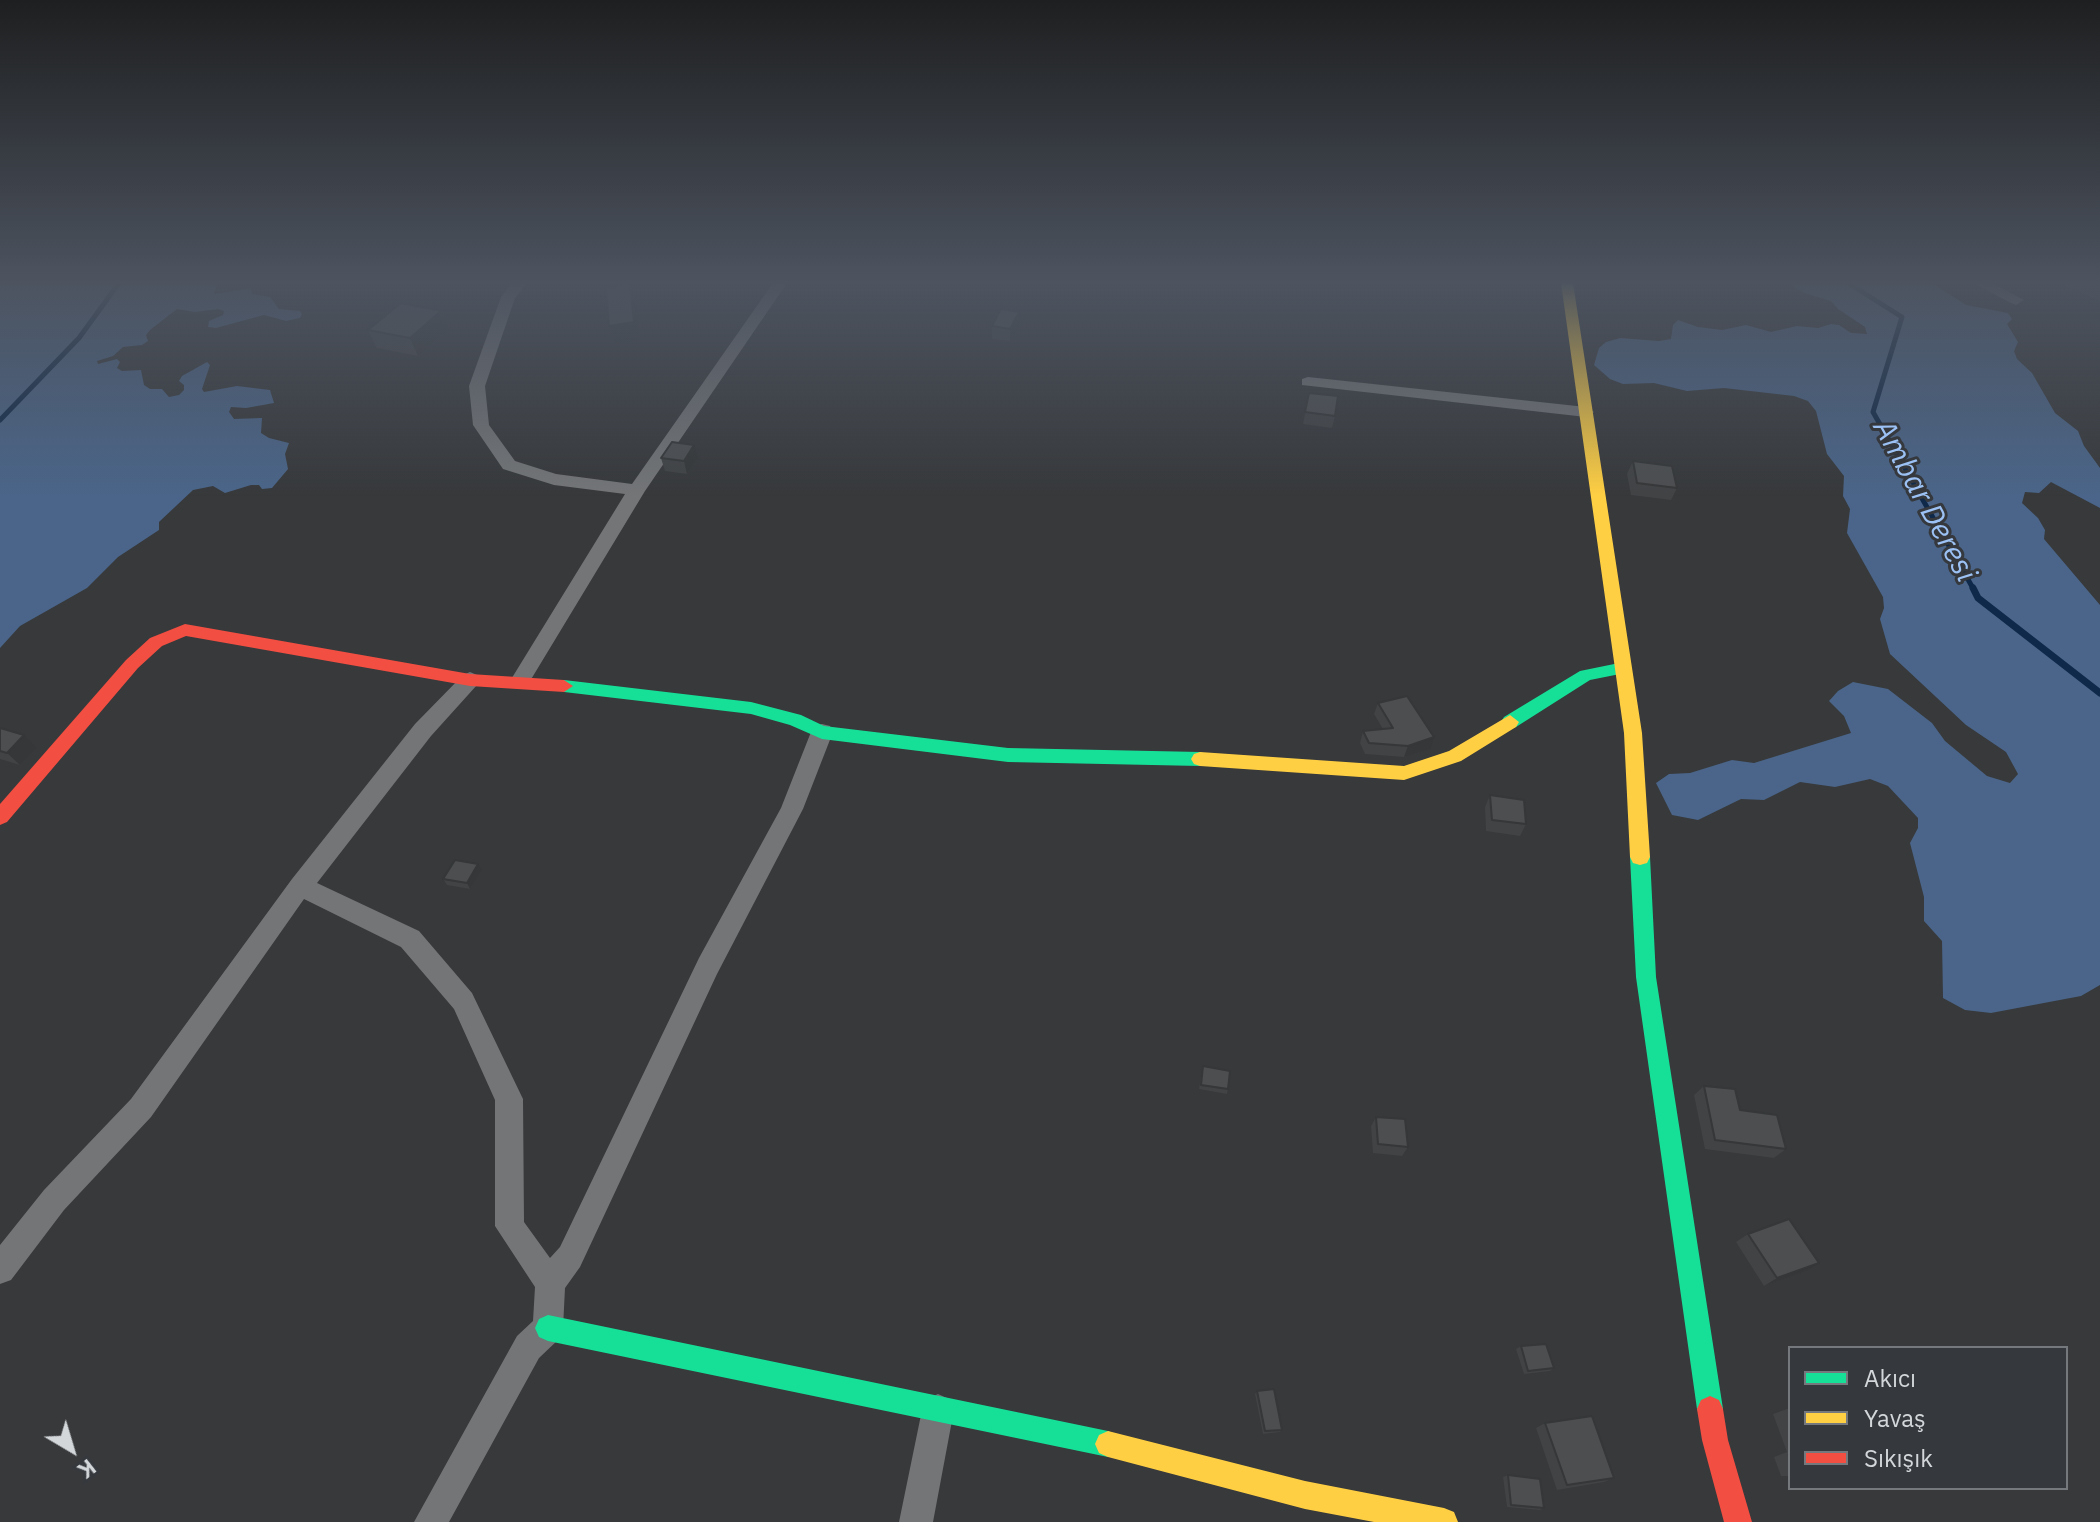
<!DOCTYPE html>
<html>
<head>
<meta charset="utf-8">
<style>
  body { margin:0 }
  #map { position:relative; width:2100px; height:1522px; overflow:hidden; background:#37393b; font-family:"IBM Plex Sans",sans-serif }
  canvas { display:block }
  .legend { position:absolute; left:1788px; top:1346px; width:280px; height:144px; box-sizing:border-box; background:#35383d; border:2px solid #75787c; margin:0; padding:10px 14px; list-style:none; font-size:24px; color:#d4d7da }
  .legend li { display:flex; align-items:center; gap:16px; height:40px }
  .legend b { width:40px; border:2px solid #75787c }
  .north { position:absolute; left:32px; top:1410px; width:80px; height:80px; -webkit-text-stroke:6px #35383d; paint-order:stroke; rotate:142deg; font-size:22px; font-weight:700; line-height:32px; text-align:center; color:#d4d7da }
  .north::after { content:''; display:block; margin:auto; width:28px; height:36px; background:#d4d7da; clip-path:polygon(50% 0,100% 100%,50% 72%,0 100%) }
</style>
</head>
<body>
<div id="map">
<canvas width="2100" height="1522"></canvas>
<ul class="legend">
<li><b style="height:10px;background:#16e098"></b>Akıcı</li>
<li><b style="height:10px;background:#ffcf43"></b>Yavaş</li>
<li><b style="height:10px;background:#f24e42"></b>Sıkışık</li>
</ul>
<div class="north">K</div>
</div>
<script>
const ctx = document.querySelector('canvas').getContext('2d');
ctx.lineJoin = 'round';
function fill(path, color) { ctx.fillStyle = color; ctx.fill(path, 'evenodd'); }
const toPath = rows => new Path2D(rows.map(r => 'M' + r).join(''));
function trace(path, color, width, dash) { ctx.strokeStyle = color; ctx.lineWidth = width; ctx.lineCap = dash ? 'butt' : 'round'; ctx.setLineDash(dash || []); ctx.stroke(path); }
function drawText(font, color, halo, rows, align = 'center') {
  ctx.font = font + ' "IBM Plex Sans",sans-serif'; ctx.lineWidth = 6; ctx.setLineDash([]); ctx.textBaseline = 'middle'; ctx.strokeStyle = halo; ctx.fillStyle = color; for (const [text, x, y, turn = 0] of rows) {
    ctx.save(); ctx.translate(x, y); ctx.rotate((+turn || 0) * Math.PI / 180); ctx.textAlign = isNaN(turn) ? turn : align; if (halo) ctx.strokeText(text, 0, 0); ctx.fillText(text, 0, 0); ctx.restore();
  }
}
fill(toPath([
  [0,283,212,283,217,285,214,294,251,288,252,294,270,297,279,309,300,311,302,314,300,318,286,321,264,315,216,328,208,327,209,321,223,315,224,311,218,309,195,312,177,309,150,330,146,335,148,341,142,345,123,347,113,356,97,361,98,364,117,359,120,362,117,368,122,371,141,370,144,385,150,389,162,389,169,397,179,395,184,390,184,385,179,381,182,376,207,362,210,365,202,389,204,392,237,386,270,390,274,403,246,408,231,407,229,412,234,419,262,418,261,433,269,438,289,443,285,454,288,469,272,488,262,489,259,485,251,485,225,493,213,486,193,490,159,522,159,530,118,557,87,588,20,626,0,648],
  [1788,283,1932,283,1966,305,2008,313,2012,319,2007,324,2018,342,2014,351,2017,359,2032,373,2055,413,2078,431,2084,446,2100,468,2100,508,2051,482,2039,493,2025,492,2022,503,2038,518,2045,530,2044,539,2100,605,2100,985,2081,996,1991,1013,1965,1010,1943,998,1942,941,1924,921,1924,897,1910,843,1918,828,1918,818,1888,786,1870,779,1835,787,1800,782,1764,800,1741,799,1698,820,1672,815,1656,783,1669,774,1690,773,1732,760,1754,763,1851,733,1844,716,1829,701,1838,691,1853,682,1888,689,1932,723,1945,741,1987,776,2010,783,2018,774,2006,752,1966,725,1890,654,1880,619,1884,608,1883,597,1847,533,1850,509,1843,496,1844,476,1827,454,1816,411,1808,401,1794,396,1724,388,1687,391,1654,383,1623,384,1610,379,1594,365,1599,348,1606,342,1620,338,1659,341,1671,339,1673,325,1678,320,1698,327,1722,330,1746,325,1771,332,1797,326,1818,328,1831,324,1839,325,1851,333,1867,334,1865,327,1838,309,1831,301,1804,293]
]), '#4a6589');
trace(toPath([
  [1848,283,1902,317,1873,412,1974,590],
  [0,420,79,338,119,283]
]), '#0e294a', 5);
trace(toPath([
  [1973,588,1978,598,2100,693]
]), '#0e294a', 7);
fill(toPath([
  [512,283,527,283,515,298,485,386,489,425,515,461,556,474,632,484,773,283,787,283,645,491,527,686,520,689,513,686,510,681,625,494,554,485,503,469,473,425,469,386,501,297,512,283],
  [1973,283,1992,283,2024,300,2016,305,2011,303,1973,283],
  [1308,377,1586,407,1594,412,1586,417,1302,385,1302,379,1308,377],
  [470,672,477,675,480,680,477,685,431,736,317,883,419,931,472,993,523,1099,524,1222,550,1258,560,1247,699,958,781,808,811,732,814,726,822,724,830,726,833,732,803,809,717,974,580,1267,565,1288,563,1328,559,1339,539,1358,449,1522,414,1522,517,1336,533,1321,535,1287,495,1226,495,1100,454,1009,401,947,304,899,151,1117,64,1210,11,1280,0,1284,0,1245,44,1190,131,1099,292,879,415,724,463,675,470,672],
  [938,1394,949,1399,954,1410,933,1522,899,1522,922,1410,927,1399,938,1394]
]), '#737577');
fill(toPath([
  [1624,662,1632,668,1630,672,1590,680,1516,727,1510,729,1501,722,1504,717,1580,671,1624,662],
  [564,680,751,702,801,715,824,726,1008,748,1200,752,1206,754,1209,759,1206,764,1200,766,1008,762,822,739,790,725,751,714,564,692,555,686,564,680],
  [1640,849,1647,851,1650,857,1656,977,1723,1409,1719,1418,1710,1422,1701,1418,1697,1409,1636,977,1630,857,1633,851,1640,849],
  [548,1315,1108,1431,1117,1435,1121,1444,1117,1453,1108,1457,548,1341,539,1337,535,1328,539,1319,548,1315]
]), '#16e098');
fill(toPath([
  [1561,283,1573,283,1642,733,1650,857,1647,863,1640,865,1633,863,1630,857,1624,733,1561,283],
  [1510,715,1519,722,1516,727,1461,761,1404,780,1200,766,1194,764,1191,759,1194,754,1200,752,1404,766,1449,751,1510,715],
  [1108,1431,1305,1481,1444,1508,1454,1512,1458,1522,1374,1522,1305,1509,1108,1457,1099,1453,1095,1444,1099,1435,1108,1431]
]), '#ffcf43');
fill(toPath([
  [185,624,470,674,564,680,573,686,564,692,470,686,186,636,162,646,138,668,7,822,0,825,0,804,126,660,150,638,185,624],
  [1710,1396,1719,1400,1723,1409,1728,1440,1752,1522,1724,1522,1702,1440,1697,1409,1701,1400,1710,1396]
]), '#f24e42');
fill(toPath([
  [2059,283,2100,283,2100,301],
  [441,311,449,329,418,356,377,348,368,330],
  [1020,324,1010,341,992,339,992,326],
  [1309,393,1335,416,1332,428,1303,424],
  [661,458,698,458,687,474,665,471],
  [1633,461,1677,488,1671,500,1631,495,1627,474],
  [1378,703,1430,749,1404,757,1365,754,1360,743,1363,731,1383,729,1374,714],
  [0,728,37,748,20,765,0,759],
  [1490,795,1526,824,1520,836,1486,831,1485,807],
  [482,870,470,889,447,885,443,879],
  [1202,1071,1228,1089,1227,1094,1199,1089],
  [1704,1086,1740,1110,1786,1149,1774,1158,1705,1149,1694,1095],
  [1376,1117,1408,1147,1402,1156,1373,1153,1371,1126],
  [1748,1234,1806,1271,1764,1286,1736,1242],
  [1521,1346,1554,1368,1550,1371,1524,1374,1516,1349],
  [1257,1391,1282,1430,1280,1432,1263,1434,1255,1394],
  [1787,1409,1790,1409,1790,1476,1781,1476,1774,1457,1787,1452,1773,1414],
  [1545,1423,1614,1478,1604,1482,1557,1490,1536,1428],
  [1508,1475,1544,1508,1540,1510,1507,1507,1503,1477]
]), '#414345');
fill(toPath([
  [630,285,635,303,639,340,615,344,609,326],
  [441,311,449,329,418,356,410,338],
  [1019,312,1020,324,1010,341,1010,329],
  [694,445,698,458,687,474,684,461],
  [24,735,37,748,20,765,7,753],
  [1434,737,1430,749,1404,757,1408,746],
  [478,864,482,870,470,889,467,883],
  [1819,1263,1806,1271,1764,1286,1777,1278]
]), '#353738');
const building = toPath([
  [630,285,634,322,609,326,606,288,630,285],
  [401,303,441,311,410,338,368,330,401,303],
  [1001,309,1019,312,1010,329,992,326,1001,309],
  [1309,393,1338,396,1335,416,1305,412,1309,393],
  [672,442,694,445,684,461,661,458,672,442],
  [1633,461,1672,466,1677,488,1637,483,1633,461],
  [1407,696,1434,737,1408,746,1369,743,1363,731,1393,728,1378,703,1407,696],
  [0,728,24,735,7,753,0,751,0,728],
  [1490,795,1524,800,1526,824,1492,820,1490,795],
  [455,860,478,864,467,883,443,879,455,860],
  [1203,1066,1230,1071,1228,1089,1201,1085,1203,1066],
  [1704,1086,1735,1089,1740,1110,1777,1115,1786,1149,1715,1140,1704,1086],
  [1376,1117,1405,1119,1408,1147,1378,1144,1376,1117],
  [1789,1219,1819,1263,1777,1278,1748,1234,1789,1219],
  [1546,1344,1554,1368,1528,1371,1521,1346,1546,1344],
  [1274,1389,1282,1430,1265,1431,1257,1391,1274,1389],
  [1592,1416,1614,1478,1567,1485,1545,1423,1592,1416],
  [1508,1475,1540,1479,1544,1508,1511,1505,1508,1475]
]);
fill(building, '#4c4e50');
trace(building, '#353738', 2);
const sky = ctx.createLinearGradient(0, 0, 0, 496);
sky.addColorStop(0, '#1e1f20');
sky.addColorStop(0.57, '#4d5460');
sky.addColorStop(1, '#4d546000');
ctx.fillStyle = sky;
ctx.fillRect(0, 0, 2100, 496);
drawText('italic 30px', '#9cc2f5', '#35383d', [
  ["Ambar Deresi",1924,501,61]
]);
</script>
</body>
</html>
